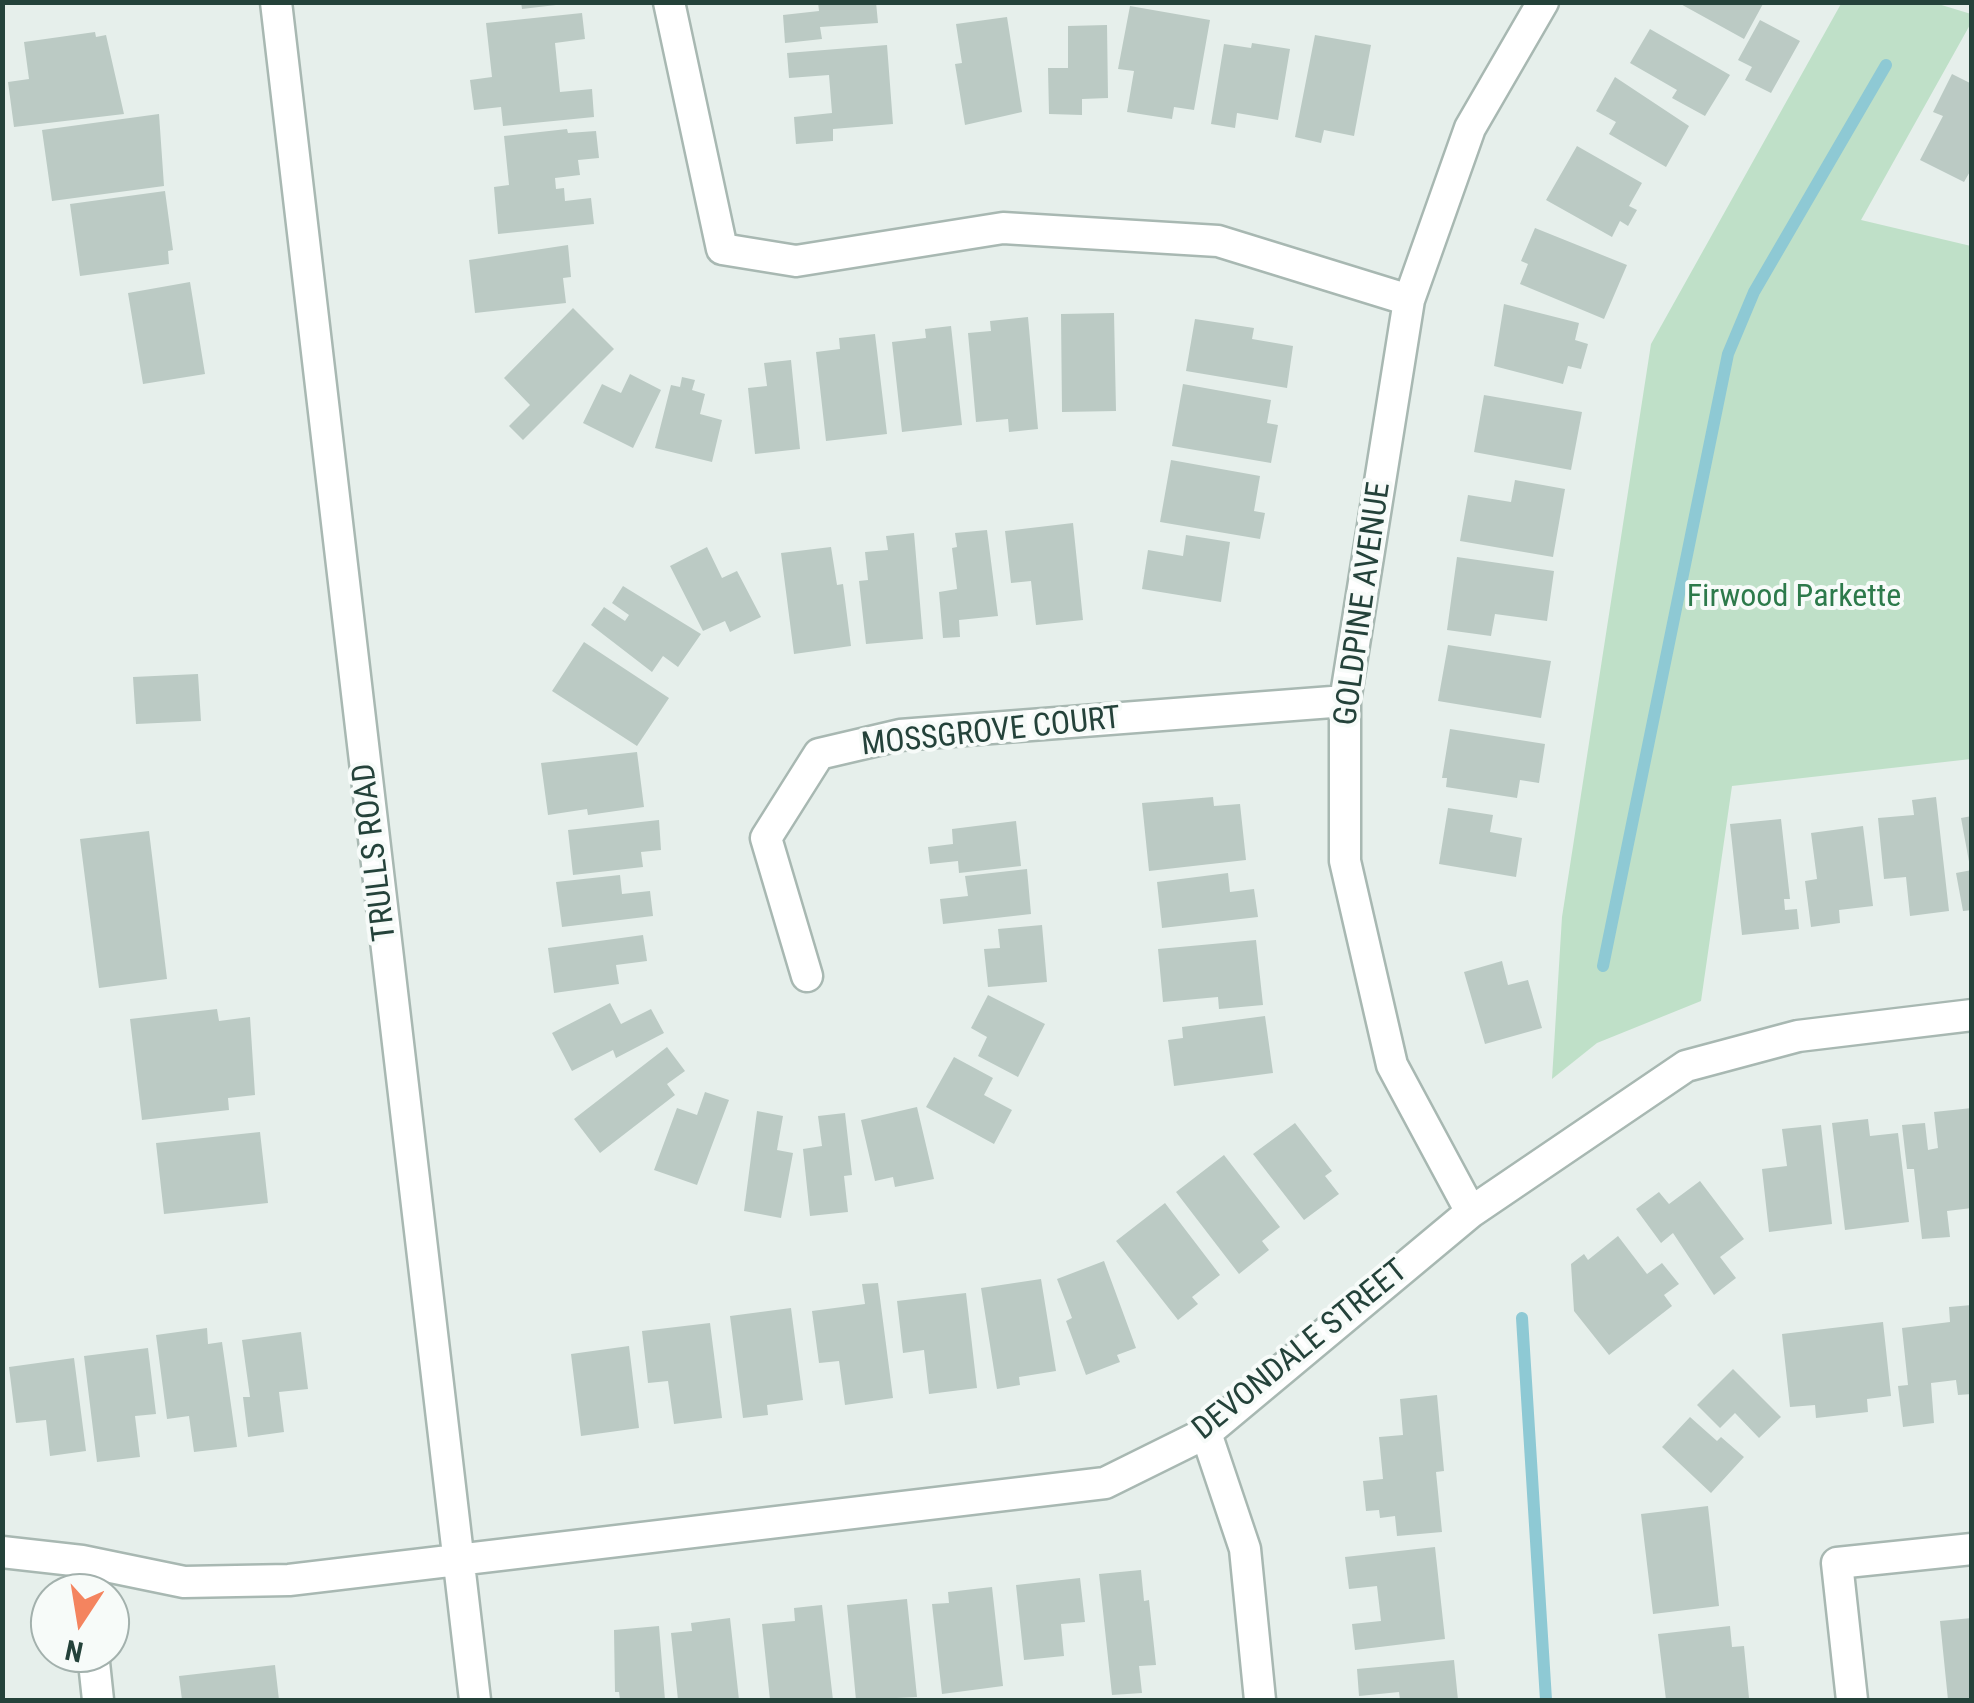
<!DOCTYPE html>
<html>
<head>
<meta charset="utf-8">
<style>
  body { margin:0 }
  #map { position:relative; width:1974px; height:1703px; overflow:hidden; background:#e6efeb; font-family:"Roboto Condensed",sans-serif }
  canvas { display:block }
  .frame { position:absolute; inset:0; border:5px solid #24423a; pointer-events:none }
  .north { position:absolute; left:30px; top:1573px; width:100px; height:100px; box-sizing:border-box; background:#f7fbf9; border:2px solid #a3b1ad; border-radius:50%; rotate:192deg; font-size:28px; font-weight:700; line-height:40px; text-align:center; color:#24423a }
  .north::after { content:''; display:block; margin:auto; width:35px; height:45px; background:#f4845f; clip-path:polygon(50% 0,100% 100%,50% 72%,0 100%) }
</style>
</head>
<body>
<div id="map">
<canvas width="1974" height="1703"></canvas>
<div class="frame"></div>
<div class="north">N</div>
</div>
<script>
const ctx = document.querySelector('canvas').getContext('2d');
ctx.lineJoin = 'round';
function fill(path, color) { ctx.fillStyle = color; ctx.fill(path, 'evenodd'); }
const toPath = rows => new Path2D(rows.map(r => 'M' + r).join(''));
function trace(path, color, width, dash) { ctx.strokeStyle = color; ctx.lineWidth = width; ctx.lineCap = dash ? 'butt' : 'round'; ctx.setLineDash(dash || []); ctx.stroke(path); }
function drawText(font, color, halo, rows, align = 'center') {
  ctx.font = font + ' "Roboto Condensed",sans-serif'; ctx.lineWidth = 8; ctx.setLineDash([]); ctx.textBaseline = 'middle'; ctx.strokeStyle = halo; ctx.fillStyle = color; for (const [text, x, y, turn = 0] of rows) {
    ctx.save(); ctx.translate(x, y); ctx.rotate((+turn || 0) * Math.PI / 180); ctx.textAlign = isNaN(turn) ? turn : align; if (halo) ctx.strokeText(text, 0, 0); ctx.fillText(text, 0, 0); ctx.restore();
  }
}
fill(toPath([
  [1842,2,1935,3,1971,14,1971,23,1861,220,1971,246,1971,759,1732,786,1701,1001,1597,1043,1552,1079,1562,917,1651,344]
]), '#bfe0c8');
trace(toPath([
  [1603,966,1728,354,1754,292,1886,65],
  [1522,1318,1546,1700]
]), '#8ec9d4', 12);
fill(toPath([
  [521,2,556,2,556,5,522,9],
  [818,2,876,2,878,23,820,27,822,39,785,43,783,15,819,11],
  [1677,2,1764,2,1744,39],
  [1130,6,1210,20,1194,110,1174,107,1172,119,1127,112,1134,71,1118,69],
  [582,13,585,39,555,43,560,92,592,89,594,117,503,126,501,107,474,110,470,80,492,77,486,23],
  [1007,17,1022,112,965,125,955,64,962,63,956,24],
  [1760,20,1800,41,1771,93,1745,80,1752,67,1738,60],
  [1107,25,1108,98,1082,99,1082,115,1049,114,1048,68,1068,68,1068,26],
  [1650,29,1730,75,1705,116,1672,98,1677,90,1630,63],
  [95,32,96,37,106,35,124,114,14,127,8,82,29,79,24,42],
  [1315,35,1371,45,1354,136,1324,130,1321,143,1295,137],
  [1252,43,1290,49,1278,120,1237,113,1235,128,1211,124,1224,44,1251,48],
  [887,45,893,124,833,129,833,141,796,144,794,117,832,113,829,75,789,78,787,53],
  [1952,74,1972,84,1972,168,1964,182,1920,160,1943,116,1933,112],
  [1615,77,1689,126,1666,167,1609,134,1616,122,1596,111],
  [159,114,164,186,52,201,42,130],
  [567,129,568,133,596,131,599,158,578,160,580,175,555,178,556,189,564,188,565,201,591,198,594,224,498,234,494,187,509,185,504,136],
  [1577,146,1642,183,1629,206,1637,210,1628,226,1620,221,1612,237,1546,200],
  [165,191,173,250,168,251,169,264,80,276,70,204],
  [1535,228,1627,265,1604,319,1520,284,1528,264,1521,261],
  [568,245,571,277,563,278,566,303,475,313,469,260],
  [190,282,205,374,143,384,128,293],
  [1504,304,1579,323,1575,340,1588,344,1581,369,1568,366,1563,384,1494,366],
  [573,308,614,349,523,440,509,426,530,405,504,378],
  [1114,313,1116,411,1062,412,1061,314],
  [1028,317,1038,429,1009,432,1008,419,976,422,968,333,991,331,990,321],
  [1195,319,1254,328,1252,339,1293,346,1287,388,1186,371],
  [951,326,962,425,902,432,892,342,926,338,925,329],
  [875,334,887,434,826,441,816,352,840,349,839,338],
  [791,360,800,449,755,454,748,388,767,386,764,363],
  [630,374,661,390,633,448,583,423,602,384,621,393],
  [682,377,695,380,692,390,705,394,700,414,722,420,712,462,655,448,671,385,680,387],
  [1183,384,1271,400,1267,423,1278,425,1271,463,1172,446],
  [1484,395,1582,412,1571,470,1474,452],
  [1171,460,1260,476,1254,511,1265,513,1260,539,1160,522],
  [1515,480,1565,489,1553,557,1460,541,1468,495,1511,502],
  [1073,523,1083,620,1036,625,1031,581,1011,583,1005,531],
  [987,530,998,616,959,620,960,637,943,638,939,592,957,589,952,548,957,547,955,533],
  [914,533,923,639,866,644,859,581,868,580,865,552,888,550,886,536],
  [1186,535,1230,542,1221,602,1142,589,1148,550,1183,556],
  [707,547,722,578,737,571,761,617,730,632,725,621,703,631,670,566],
  [831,547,837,585,843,584,851,646,794,654,781,553],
  [1457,557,1554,571,1547,621,1495,614,1491,636,1447,630],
  [623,586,701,634,678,667,663,656,652,672,591,625,604,607,625,621,629,615,612,603],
  [584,642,669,698,637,746,552,691],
  [1448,645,1551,661,1541,718,1438,701],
  [198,674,201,721,136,724,133,677],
  [1450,729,1545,744,1539,783,1520,780,1517,798,1446,787,1447,778,1442,778],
  [637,752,644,807,588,815,587,809,548,815,541,763],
  [1213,797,1214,806,1240,804,1246,860,1149,871,1142,803],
  [1936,797,1949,911,1910,916,1906,877,1884,879,1878,818,1914,815,1912,800],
  [1448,808,1493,815,1490,832,1522,838,1516,877,1439,864],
  [1972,816,1972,867,1970,867,1961,818],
  [1781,819,1790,899,1784,899,1785,910,1797,909,1799,929,1742,935,1730,824],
  [659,820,661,850,641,852,643,867,573,875,568,830],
  [1016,821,1021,866,959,873,958,861,930,864,928,847,953,844,952,829],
  [1863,826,1873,906,1839,910,1840,923,1811,927,1805,881,1817,879,1811,833],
  [149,831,167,979,99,988,80,839],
  [1027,869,1031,914,943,924,940,899,968,896,965,876],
  [1972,870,1972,910,1963,911,1956,873],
  [1228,873,1230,892,1254,889,1258,917,1162,928,1157,882],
  [620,875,622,894,650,891,653,916,562,927,556,882],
  [1042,925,1047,982,988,987,984,949,1000,948,998,929],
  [643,935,647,961,616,965,619,984,554,993,548,948],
  [1256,940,1263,1005,1219,1009,1218,997,1163,1002,1158,949],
  [1502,961,1508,985,1528,980,1542,1028,1485,1044,1464,972],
  [988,995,1045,1024,1018,1077,978,1056,987,1037,971,1028],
  [610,1003,621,1024,651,1009,664,1033,616,1058,613,1050,572,1071,552,1033],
  [217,1009,219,1021,250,1017,255,1095,228,1098,229,1110,142,1120,130,1019],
  [1265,1016,1273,1073,1174,1086,1168,1040,1183,1038,1182,1027],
  [667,1047,685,1071,667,1084,675,1095,600,1153,574,1119],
  [954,1057,993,1078,984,1095,1012,1110,994,1144,926,1107],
  [705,1092,729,1100,697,1185,654,1170,677,1108,697,1115],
  [917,1107,934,1179,895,1187,893,1177,875,1181,861,1120],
  [1972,1108,1972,1208,1947,1211,1950,1237,1922,1239,1914,1169,1907,1169,1902,1125,1925,1123,1928,1150,1938,1148,1934,1112],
  [757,1111,783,1116,777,1150,793,1153,781,1218,744,1211],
  [845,1113,852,1175,844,1176,848,1212,810,1216,803,1149,822,1146,818,1116],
  [1868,1119,1870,1136,1898,1133,1909,1222,1845,1230,1832,1123],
  [1295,1123,1332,1171,1325,1176,1339,1194,1304,1220,1253,1154],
  [1821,1125,1832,1224,1769,1232,1762,1169,1787,1166,1782,1129],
  [260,1132,268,1203,164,1214,156,1143],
  [1224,1155,1280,1227,1262,1241,1269,1250,1239,1274,1176,1192],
  [1700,1181,1744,1239,1720,1257,1736,1278,1714,1295,1673,1233,1661,1243,1636,1209,1659,1192,1669,1204],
  [1165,1203,1220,1275,1192,1297,1198,1304,1178,1320,1116,1241],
  [1618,1236,1647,1274,1662,1263,1679,1284,1664,1295,1672,1306,1609,1355,1574,1311,1571,1264,1584,1254,1588,1260],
  [1104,1261,1136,1348,1117,1355,1120,1362,1086,1375,1066,1321,1072,1318,1057,1279],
  [1041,1279,1056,1371,1019,1377,1020,1385,997,1389,981,1288],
  [878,1283,893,1398,845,1405,839,1361,819,1363,812,1311,865,1304,862,1284],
  [966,1293,977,1388,929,1394,924,1350,903,1353,897,1301],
  [1972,1305,1972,1394,1958,1395,1956,1380,1931,1383,1934,1423,1903,1427,1898,1386,1908,1385,1902,1328,1950,1322,1949,1307],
  [791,1308,803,1400,767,1405,768,1415,743,1418,730,1316],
  [1883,1322,1891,1396,1867,1399,1868,1412,1816,1418,1815,1405,1790,1407,1782,1334],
  [710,1323,722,1418,674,1424,668,1381,648,1383,642,1331],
  [207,1328,208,1344,222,1342,237,1447,194,1452,189,1416,167,1419,156,1335],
  [301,1332,308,1389,279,1392,284,1432,248,1437,243,1397,250,1397,242,1340],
  [629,1346,639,1428,581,1436,571,1354],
  [148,1348,156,1414,135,1416,140,1457,97,1462,84,1356],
  [74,1358,86,1451,50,1456,46,1420,16,1423,9,1367],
  [1733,1369,1781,1417,1759,1438,1735,1413,1720,1428,1697,1405],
  [1437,1395,1444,1471,1436,1472,1442,1532,1397,1536,1395,1516,1380,1518,1379,1510,1366,1511,1363,1481,1383,1479,1379,1437,1403,1435,1400,1399],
  [1690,1417,1717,1441,1721,1437,1744,1457,1711,1493,1662,1447],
  [1708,1506,1719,1606,1653,1614,1641,1514],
  [1435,1547,1445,1639,1355,1650,1352,1624,1381,1621,1377,1586,1349,1589,1345,1557],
  [1141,1570,1144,1601,1149,1600,1156,1665,1139,1666,1142,1693,1112,1695,1099,1574],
  [1080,1578,1085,1622,1061,1624,1064,1656,1024,1660,1016,1585],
  [992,1587,1003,1686,942,1694,932,1604,949,1603,948,1592],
  [907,1599,917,1697,856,1700,847,1605],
  [822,1605,833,1700,770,1700,762,1624,795,1621,794,1608],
  [730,1618,739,1700,678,1700,671,1633,692,1631,691,1623],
  [1972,1618,1972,1700,1948,1700,1940,1621],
  [659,1626,665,1700,620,1700,619,1692,615,1692,614,1630],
  [1730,1626,1732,1647,1744,1646,1749,1698,1666,1700,1658,1634],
  [1454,1660,1458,1700,1400,1700,1399,1692,1359,1696,1357,1669],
  [275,1665,279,1700,182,1700,179,1676]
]), '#bbcac4');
const minor = toPath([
  [276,2,475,1700],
  [669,2,722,249,796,261,1003,228,1218,241,1409,300],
  [807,976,766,838,819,754,900,735,1345,701],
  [1471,1212,1392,1065,1345,861,1345,701,1409,300,1470,128,1543,2],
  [1206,1433,1245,1549,1260,1700],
  [2,1552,82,1561,184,1582,289,1580,1105,1483,1206,1433,1471,1212,1686,1066,1798,1036,1972,1015],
  [82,1561,86,1593],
  [93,1653,98,1700],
  [1852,1700,1837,1563,1972,1549]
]);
trace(minor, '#a8b8b2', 35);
trace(minor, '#fff', 30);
drawText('32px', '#2d7a4b', '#f7fbf9', [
  ["Firwood Parkette",1794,598]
]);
drawText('32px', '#24423a', '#f7fbf9', [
  ["GOLDPINE AVENUE",1364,604,-82],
  ["MOSSGROVE COURT",991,733,-6],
  ["TRULLS ROAD",376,852,-97],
  ["DEVONDALE STREET",1301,1351,-39]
]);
</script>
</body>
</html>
